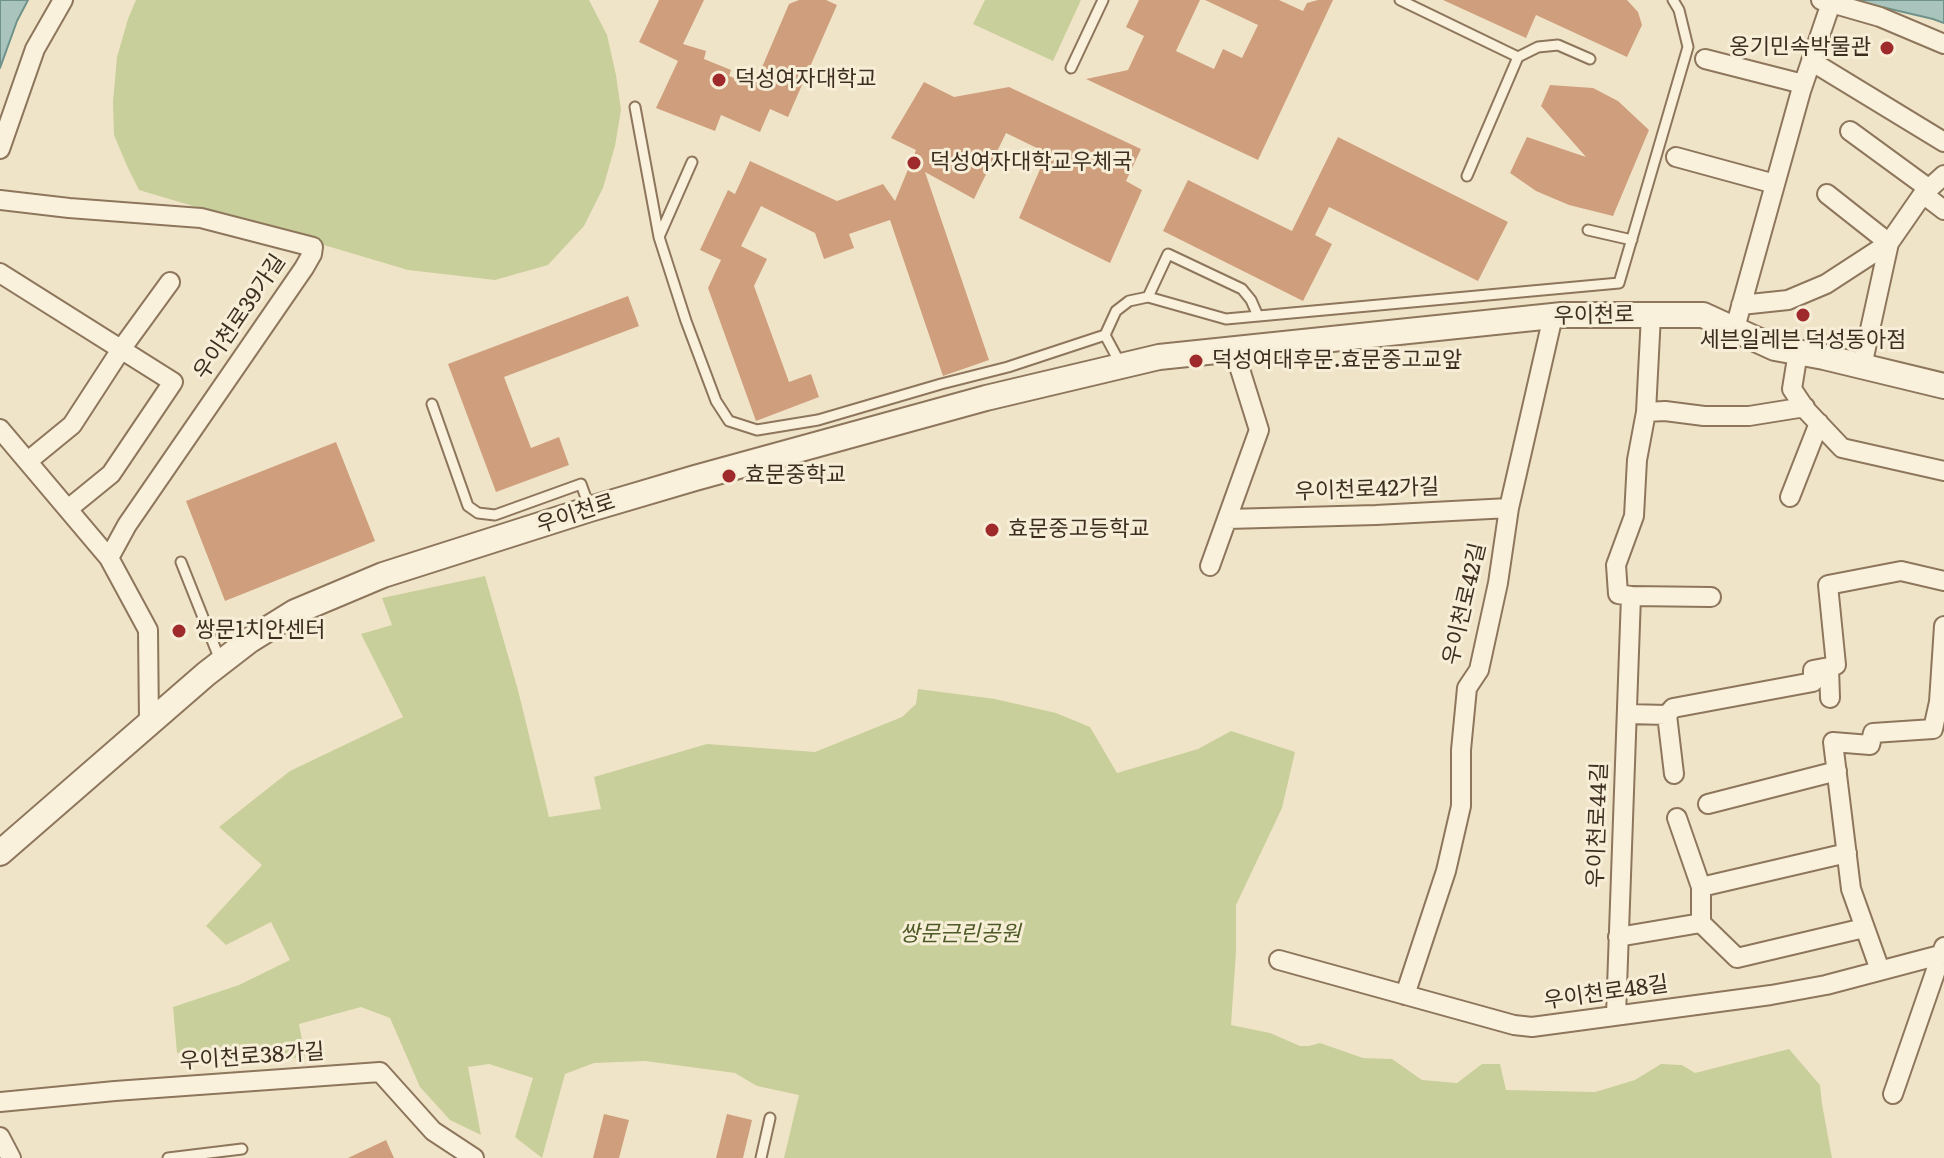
<!DOCTYPE html>
<html>
<head>
<meta charset="utf-8">
<style>
  body { margin:0 }
  canvas { display:block; background:#f0e4c8 }
</style>
</head>
<body>
<canvas width="1944" height="1158"></canvas>
<script>
const ctx = document.querySelector('canvas').getContext('2d');
ctx.lineJoin = 'round';
function fill(path, color) { ctx.fillStyle = color; ctx.fill(path, 'evenodd'); }
const toPath = rows => new Path2D(rows.map(r => 'M' + r).join(''));
function trace(path, color, width, dash) { ctx.strokeStyle = color; ctx.lineWidth = width; ctx.lineCap = dash ? 'butt' : 'round'; ctx.setLineDash(dash || []); ctx.stroke(path); }
function drawText(font, color, halo, rows, align = 'center') {
  ctx.font = font + ' Literata,"Noto Sans KR",serif'; ctx.lineWidth = 6; ctx.setLineDash([]); ctx.textBaseline = 'middle'; ctx.strokeStyle = halo; ctx.fillStyle = color; for (const [text, x, y, turn = 0] of rows) {
    ctx.save(); ctx.translate(x, y); ctx.rotate((+turn || 0) * Math.PI / 180); ctx.textAlign = isNaN(turn) ? turn : align; if (halo) ctx.strokeText(text, 0, 0); ctx.fillText(text, 0, 0); ctx.restore();
  }
}
fill(toPath([
  [136,0,589,0,607,35,616,75,621,110,615,146,603,188,584,226,548,265,495,280,408,270,139,190,127,166,114,135,113,102,117,57,128,19],
  [985,0,1081,0,1053,61,973,24],
  [485,576,518,690,549,817,601,809,594,777,707,744,815,752,902,717,916,704,918,689,995,699,1056,713,1090,727,1117,773,1198,749,1231,731,1295,752,1282,808,1236,905,1236,952,1231,1025,1270,1033,1300,1046,1309,1046,1320,1043,1363,1058,1392,1059,1422,1080,1457,1083,1482,1064,1500,1064,1506,1090,1595,1092,1635,1080,1661,1064,1682,1065,1695,1073,1789,1049,1820,1085,1822,1104,1832,1158,784,1158,799,1095,757,1086,735,1073,645,1061,594,1063,565,1074,542,1158,515,1137,533,1078,489,1064,468,1067,481,1135,450,1120,420,1087,390,1018,361,1007,299,1024,305,1056,270,1063,264,1054,240,1050,177,1053,173,1007,239,985,290,960,271,922,226,945,206,926,262,865,219,827,290,771,403,717,361,634,392,625,382,598]
]), '#c9cf9b');
const water = toPath([
  [0,0,28,0,17,21,0,68,0,0],
  [1852,0,1944,0,1944,23,1933,19,1852,0]
]);
fill(water, '#a9c4bc');
trace(water, '#6f938a', 2);
fill(toPath([
  [659,0,704,0,683,44,706,51,704,59,731,70,729,76,754,86,789,4,799,0,826,0,837,5,788,117,770,109,760,132,721,115,715,131,656,108,678,61,639,42],
  [1139,0,1200,0,1176,51,1214,69,1223,49,1242,58,1258,25,1205,0,1279,0,1303,11,1307,3,1318,0,1333,0,1258,160,1086,79,1128,70,1144,36,1126,27],
  [1443,0,1627,0,1638,12,1642,25,1627,57,1536,15,1526,38],
  [924,82,954,97,1009,87,1141,149,1126,181,1142,190,1110,263,1019,218,1047,153,1006,133,974,199,925,172,989,360,943,376,890,220,849,234,854,248,824,259,815,233,761,206,741,246,767,259,754,286,789,382,811,374,819,397,756,421,708,288,721,260,700,250,728,190,735,194,750,161,837,201,883,184,895,201,916,150,891,138],
  [1550,85,1593,88,1618,101,1649,130,1613,216,1569,205,1536,191,1510,173,1527,137,1586,157,1541,106],
  [1338,137,1508,222,1478,281,1329,207,1315,235,1332,244,1303,301,1163,231,1188,180,1292,231],
  [628,296,639,326,504,377,531,448,559,437,569,465,496,492,448,364],
  [336,442,375,541,225,601,186,501],
  [604,1114,629,1120,619,1158,593,1158],
  [727,1114,752,1120,743,1158,716,1158],
  [386,1140,394,1158,348,1158]
]), '#cf9f7d');
const service = toPath([
  [1400,0,1518,57,1538,47,1558,45,1590,59],
  [1071,68,1103,0],
  [635,107,659,237,686,321,716,401,729,421,757,430,818,420,941,384,1008,367,1105,335,1120,363],
  [1467,176,1518,57],
  [1588,230,1632,240],
  [659,237,692,162],
  [1148,297,1168,254,1242,289,1251,300,1258,316],
  [1105,335,1116,311,1129,301,1148,297,1226,319,1619,283,1688,47,1679,10,1673,0],
  [432,404,468,506,478,513,495,515,581,484,589,506],
  [181,562,220,660],
  [168,1158,242,1149],
  [761,1158,770,1118]
]);
const minor = toPath([
  [1821,0,1880,17,1944,44],
  [1705,59,1803,84],
  [1811,61,1944,142],
  [1850,131,1928,188],
  [0,149,35,49,63,0],
  [1676,157,1775,184],
  [1923,194,1944,210],
  [0,200,69,208,201,218,313,247,312,254,304,268,127,525,109,558],
  [0,273,173,382,111,474,68,509],
  [1741,305,1788,300,1826,284,1889,243,1827,194],
  [1735,328,1801,91,1831,3],
  [1798,352,1792,389,1806,410,1842,448,1944,471],
  [1862,366,1889,243,1923,194,1944,175],
  [1646,412,1665,411,1704,416,1749,416,1805,407],
  [0,429,109,558,148,630,149,724],
  [28,461,72,425,122,348,170,282],
  [1790,497,1819,423],
  [1227,519,1376,515,1509,508],
  [1210,566,1259,430,1234,350],
  [1631,596,1711,597],
  [1830,698,1829,667,1836,665,1828,585,1901,571,1944,581],
  [1627,714,1667,715,1673,708,1813,682,1813,670,1829,667],
  [1667,715,1674,774],
  [1708,804,1837,771],
  [1677,818,1701,887,1701,923,1737,958,1864,928],
  [1701,887,1847,853],
  [1618,937,1701,923],
  [1279,960,1514,1025,1532,1027,1771,995,1826,985,1944,954],
  [1880,970,1851,889,1833,742,1870,745,1873,733,1933,729,1939,702,1944,626],
  [1405,995,1446,871,1461,806,1461,750,1467,688,1479,670,1498,583,1509,508,1553,316],
  [1616,1015,1631,596,1618,594,1616,565,1634,516,1637,460,1646,412,1651,315],
  [1893,1094,1944,947],
  [0,1102,115,1091,380,1072,433,1131,474,1158],
  [0,1137,11,1158]
]);
const tertiary = toPath([
  [0,853,206,674,250,640,295,612,383,575,590,509,695,478,986,398,1159,357,1562,315,1703,315,1775,348,1824,357,1944,386]
]);
trace(service, '#8d765c', 13);
trace(minor, '#8d765c', 22);
trace(tertiary, '#8d765c', 28);
trace(service, '#faf1dc', 9);
trace(minor, '#faf1dc', 18);
trace(tertiary, '#faf1dc', 24);
for (const [x, y, r, color] of [
  [1887,48,8,"#9e2a2b"],
  [719,80,8,"#9e2a2b"],
  [914,163,8,"#9e2a2b"],
  [1803,315,8,"#9e2a2b"],
  [1196,361,8,"#9e2a2b"],
  [729,476,8,"#9e2a2b"],
  [992,530,8,"#9e2a2b"],
  [179,631,8,"#9e2a2b"]
]) { const dot = new Path2D(); dot.arc(x, y, r, 0, 2 * Math.PI); ctx.fillStyle = color; ctx.fill(dot); trace(dot, '#f7eed8', 3); }
drawText('22px', '#3d2e20', '#f7eed8', [
  ["옹기민속박물관",1871,48,"right"],
  ["덕성여자대학교",735,80],
  ["덕성여자대학교우체국",930,163],
  ["세븐일레븐 덕성동아점",1803,341,"center"],
  ["덕성여대후문.효문중고교앞",1212,361],
  ["효문중학교",745,476],
  ["효문중고등학교",1008,530],
  ["쌍문1치안센터",195,631]
], 'left');
drawText('22px', '#3d2e20', '#f7eed8', [
  ["우이천로",1594,316,-1],
  ["우이천로39가길",240,317,-56],
  ["우이천로42가길",1367,490,-2],
  ["우이천로",576,514,-18],
  ["우이천로42길",1465,604,-77],
  ["우이천로44길",1598,825,-88],
  ["우이천로48길",1606,993,-8],
  ["우이천로38가길",252,1057,-4]
]);
drawText('italic 22px', '#4d5a26', '#f7eed8', [
  ["쌍문근린공원",960,935]
]);
</script>
</body>
</html>
